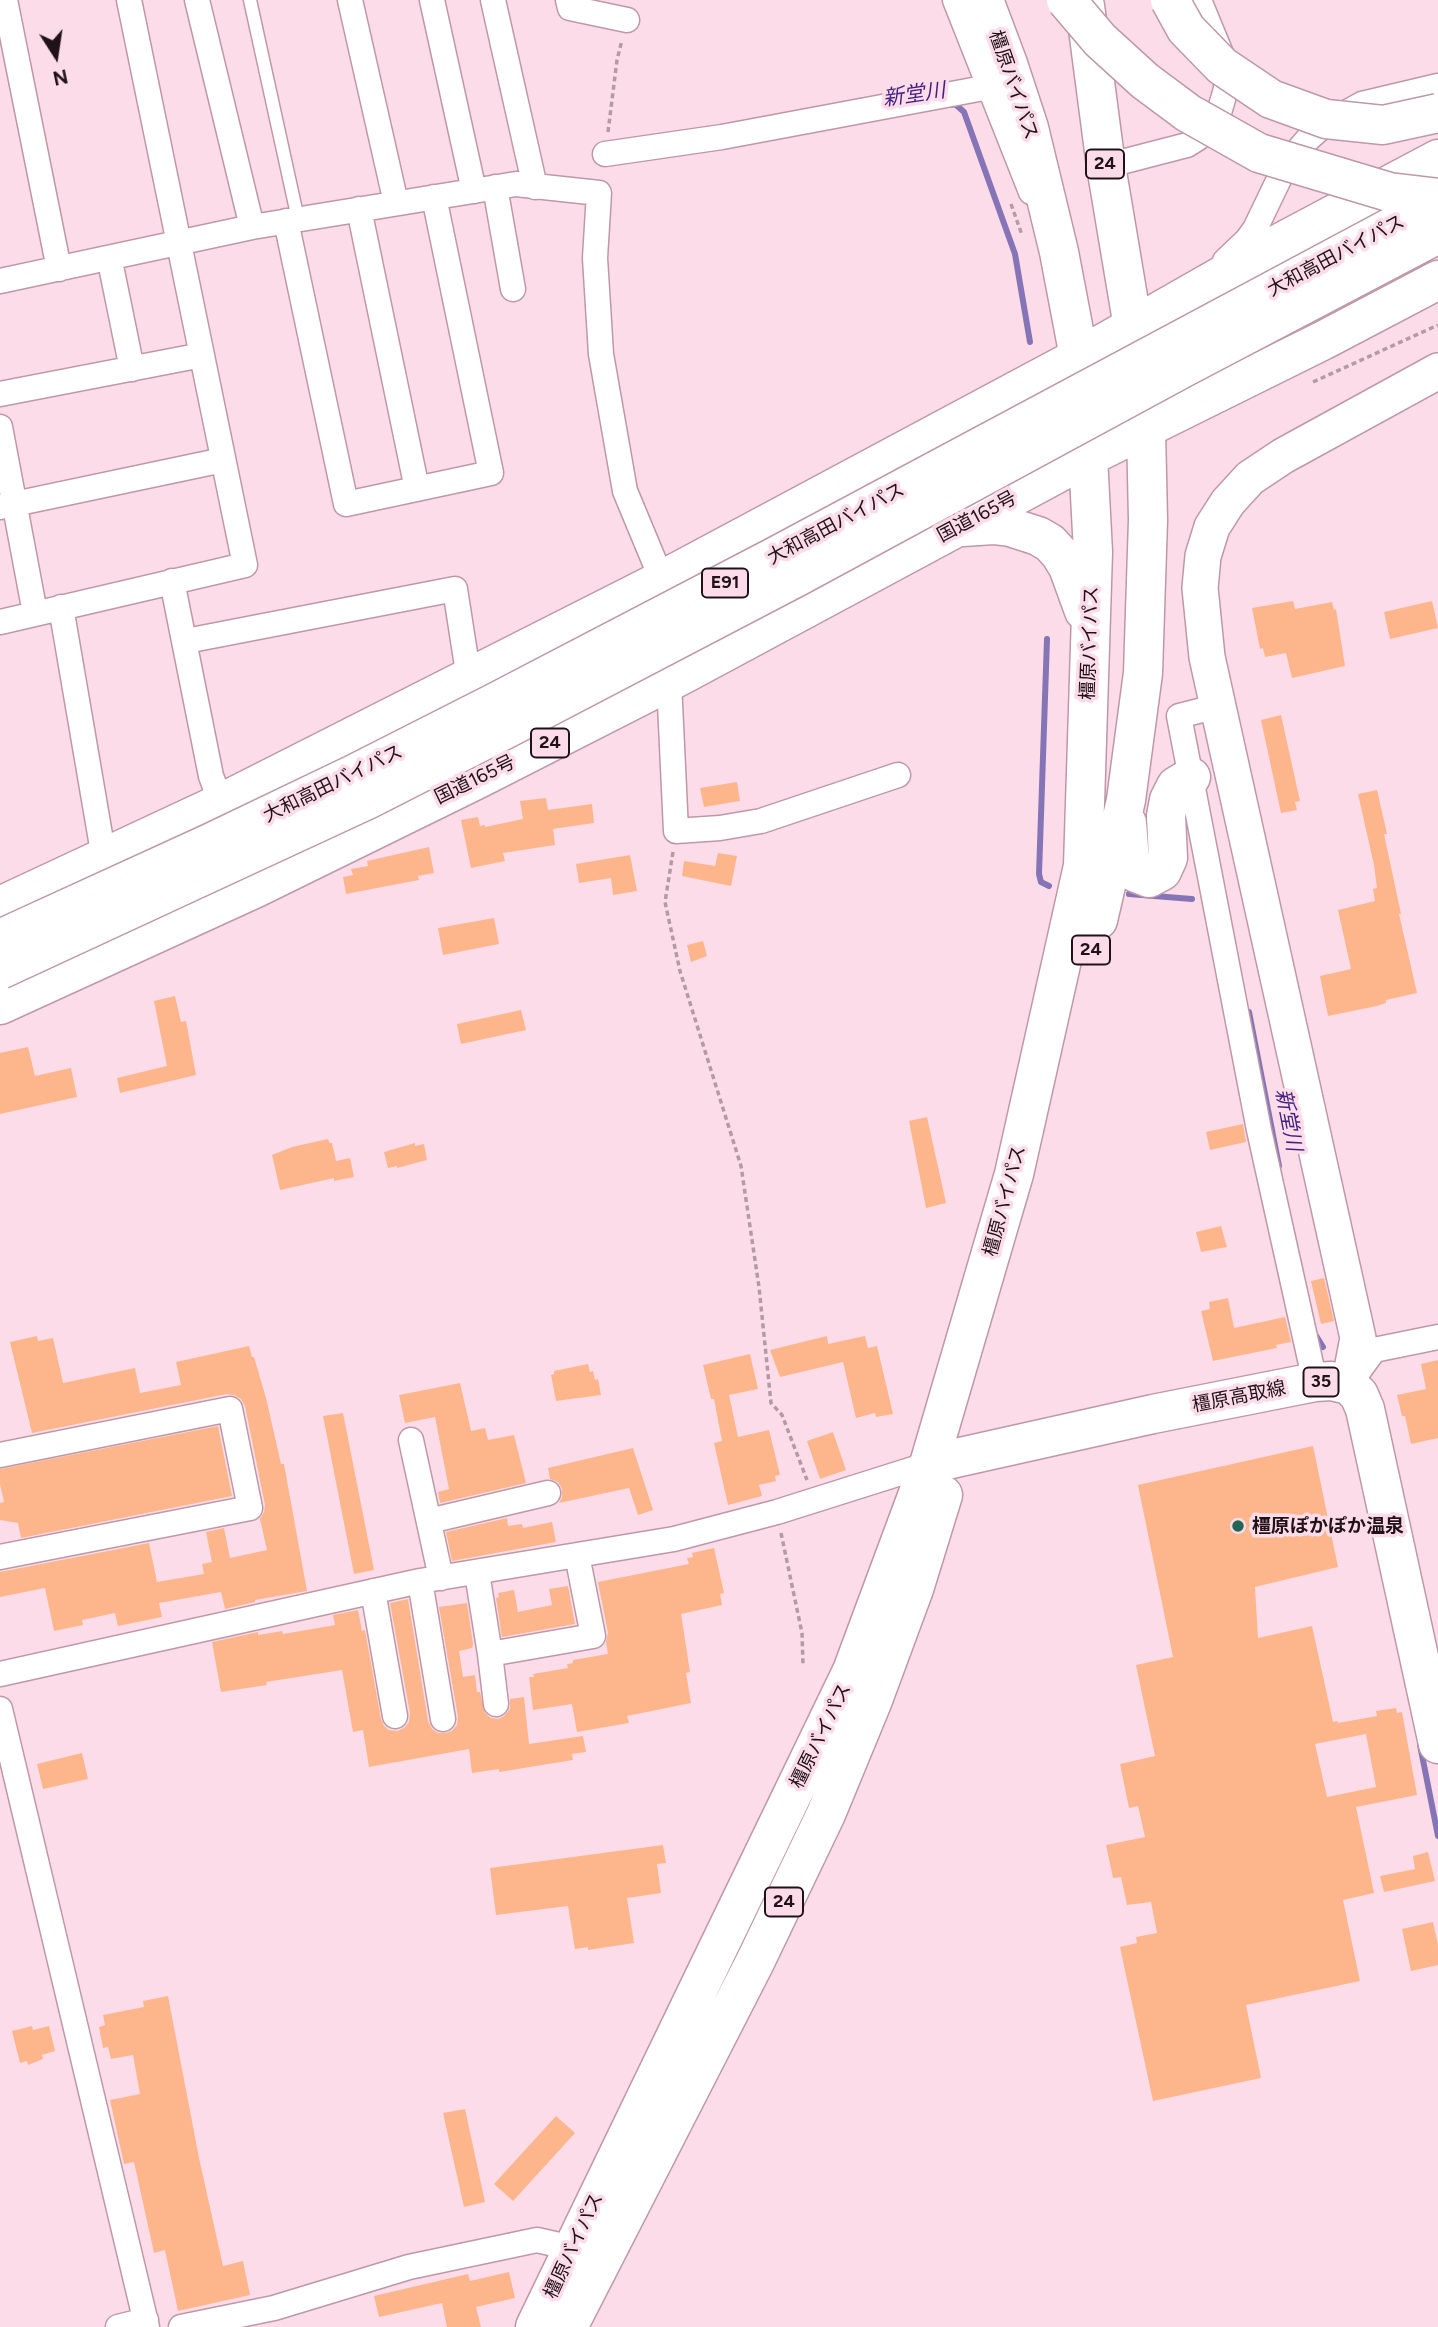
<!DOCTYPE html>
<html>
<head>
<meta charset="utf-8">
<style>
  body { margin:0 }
  #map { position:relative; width:1438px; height:2327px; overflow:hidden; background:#fddce9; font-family:Figtree,sans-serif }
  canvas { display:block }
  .north { position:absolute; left:21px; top:21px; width:70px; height:70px; -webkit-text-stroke:5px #fddce9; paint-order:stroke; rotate:168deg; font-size:19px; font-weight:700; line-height:28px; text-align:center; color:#201218 }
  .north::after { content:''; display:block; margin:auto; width:24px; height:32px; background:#201218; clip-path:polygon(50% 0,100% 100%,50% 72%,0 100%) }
</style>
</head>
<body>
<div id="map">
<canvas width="1438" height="2327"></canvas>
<div class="north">N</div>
</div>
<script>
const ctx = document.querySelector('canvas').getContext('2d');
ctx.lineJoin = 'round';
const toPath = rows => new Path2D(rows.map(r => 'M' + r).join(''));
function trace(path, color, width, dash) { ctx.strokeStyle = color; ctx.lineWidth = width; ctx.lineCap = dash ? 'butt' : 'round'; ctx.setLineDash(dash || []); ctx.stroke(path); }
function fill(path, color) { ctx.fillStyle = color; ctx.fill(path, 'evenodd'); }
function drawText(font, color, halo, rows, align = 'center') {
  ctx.font = font + ' Figtree,"Noto Sans JP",sans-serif'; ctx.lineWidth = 7; ctx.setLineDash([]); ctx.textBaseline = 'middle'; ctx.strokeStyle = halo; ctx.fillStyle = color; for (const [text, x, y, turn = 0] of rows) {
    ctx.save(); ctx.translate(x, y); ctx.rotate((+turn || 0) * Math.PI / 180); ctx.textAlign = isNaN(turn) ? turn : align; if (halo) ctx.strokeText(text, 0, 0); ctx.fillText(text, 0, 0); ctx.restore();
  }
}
trace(toPath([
  [950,105,955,104,964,112,1015,254,1030,342],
  [1047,639,1039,874,1041,882,1049,886],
  [1129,894,1192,899],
  [1249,1012,1279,1166],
  [1315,1334,1323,1347],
  [1420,1745,1438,1836]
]), '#8675b6', 6);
fill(toPath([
  [1293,601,1295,609,1332,602,1334,610,1336,609,1345,666,1292,678,1286,653,1265,657,1263,648,1260,649,1252,608],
  [1432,601,1438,628,1390,639,1384,612],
  [1281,715,1300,801,1295,802,1297,810,1281,813,1261,720],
  [737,782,740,801,704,807,700,788],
  [1377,790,1387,834,1384,834,1401,914,1399,914,1417,993,1386,1000,1386,1003,1377,1006,1328,1016,1320,976,1351,969,1338,910,1375,901,1373,889,1377,888,1374,865,1358,794],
  [546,798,548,810,592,804,594,823,553,829,555,845,503,853,505,861,471,868,461,820,478,817,480,826,485,825,485,827,523,819,520,801],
  [429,847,434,873,418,876,419,880,346,894,343,877,353,875,351,869,368,866,367,861],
  [718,853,737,856,731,886,682,876,684,861,715,866],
  [630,855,637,891,613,895,611,878,579,883,576,864],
  [494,918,499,944,443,955,438,928],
  [703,941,707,956,691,962,687,945],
  [175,996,181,1022,186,1021,196,1075,120,1093,117,1078,167,1066,154,1001],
  [521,1010,526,1030,461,1044,457,1024],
  [28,1047,35,1076,71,1068,77,1097,0,1114,0,1053],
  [927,1117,946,1203,926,1208,909,1121],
  [1243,1124,1246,1142,1210,1150,1206,1132],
  [328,1139,330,1143,332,1143,336,1161,350,1158,354,1177,334,1181,334,1178,280,1190,272,1155,292,1147],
  [415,1143,415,1146,424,1144,427,1160,397,1168,397,1166,388,1168,384,1152],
  [1221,1226,1227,1247,1201,1252,1196,1232],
  [1324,1278,1334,1321,1321,1324,1311,1281],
  [1228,1298,1234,1328,1285,1317,1291,1342,1276,1345,1277,1348,1213,1361,1201,1311,1210,1309,1209,1302],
  [37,1336,38,1341,53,1338,63,1383,135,1368,140,1393,181,1385,176,1362,249,1346,252,1357,254,1357,266,1398,281,1464,284,1464,307,1591,255,1600,255,1602,225,1609,221,1592,159,1603,162,1617,118,1626,115,1613,82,1620,83,1625,54,1631,45,1588,0,1597,0,1572,149,1543,157,1582,204,1574,202,1564,212,1562,206,1532,224,1528,230,1558,267,1550,260,1519,264,1512,265,1505,245,1406,241,1399,234,1395,227,1394,32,1433,10,1342],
  [827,1336,828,1344,865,1336,868,1348,877,1346,893,1414,876,1417,875,1413,856,1418,843,1362,780,1377,770,1350],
  [750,1354,758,1389,729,1395,738,1437,769,1430,780,1475,775,1476,776,1481,759,1485,762,1496,728,1505,714,1443,722,1441,714,1399,711,1399,703,1365],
  [1438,1360,1438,1438,1411,1444,1405,1416,1402,1416,1397,1395,1426,1389,1421,1364],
  [588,1364,590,1372,593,1371,595,1380,598,1379,601,1395,556,1401,551,1375,554,1374,554,1371],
  [460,1383,471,1431,485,1428,488,1440,514,1435,526,1483,440,1503,438,1492,449,1489,435,1417,405,1423,399,1395],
  [343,1413,374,1570,354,1574,323,1416],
  [218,1426,232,1496,21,1538,18,1523,0,1520,0,1503,4,1502,0,1484,0,1469],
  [833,1432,846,1470,820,1479,807,1441],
  [1313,1446,1338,1567,1255,1587,1258,1638,1312,1626,1333,1722,1337,1721,1338,1723,1377,1716,1376,1711,1396,1708,1397,1713,1402,1712,1417,1795,1356,1807,1374,1893,1343,1900,1360,1981,1246,2005,1261,2078,1153,2101,1120,1947,1137,1943,1136,1937,1157,1933,1151,1902,1127,1905,1121,1877,1113,1878,1106,1845,1145,1837,1138,1806,1129,1808,1120,1764,1155,1756,1136,1665,1173,1657,1138,1485],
  [1366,1734,1376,1787,1327,1797,1315,1744],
  [633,1448,653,1510,638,1515,629,1488,559,1503,562,1497,562,1489,558,1482,550,1479,548,1468],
  [507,1518,508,1526,522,1524,523,1528,552,1522,556,1542,452,1561,446,1532],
  [714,1548,724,1593,720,1594,722,1605,681,1614,690,1672,686,1673,691,1703,627,1716,629,1723,577,1732,572,1704,533,1710,529,1677,534,1677,533,1674,568,1668,567,1664,573,1663,573,1660,608,1654,606,1642,608,1633,598,1582,689,1564,687,1558,693,1557,692,1553],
  [568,1586,575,1624,502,1637,496,1598,499,1597,498,1593,514,1590,518,1612,552,1605,549,1589],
  [408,1599,428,1721,432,1729,438,1733,446,1733,452,1731,457,1725,458,1717,439,1607,467,1603,473,1644,472,1648,459,1651,463,1677,475,1675,477,1692,480,1692,485,1713,491,1718,498,1719,504,1716,510,1709,510,1699,524,1697,529,1744,583,1736,586,1752,572,1754,573,1760,499,1772,499,1769,472,1773,469,1749,369,1767,363,1730,353,1732,342,1670,266,1682,267,1685,221,1692,212,1642,258,1632,258,1635,282,1631,283,1634,335,1625,333,1615,358,1610,362,1631,365,1630,381,1719,384,1726,389,1730,397,1731,404,1728,409,1722,410,1713,390,1603],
  [82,1753,88,1779,43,1789,37,1764],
  [663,1845,666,1863,657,1864,661,1893,627,1898,634,1943,588,1950,588,1947,575,1949,568,1906,496,1915,490,1868],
  [1428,1852,1435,1881,1384,1892,1380,1876,1415,1869,1413,1856],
  [1433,1922,1438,1945,1438,1965,1411,1971,1402,1929],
  [168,1996,199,2158,223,2266,243,2261,250,2295,178,2311,165,2250,154,2253,134,2162,124,2164,110,2100,140,2094,133,2055,111,2059,108,2047,103,2048,99,2027,105,2025,103,2015,144,2007,143,2001],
  [32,2026,33,2030,49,2026,55,2051,42,2055,43,2059,28,2065,27,2061,20,2063,12,2031],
  [465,2109,485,2202,464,2207,443,2113],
  [556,2116,575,2133,513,2201,494,2184],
  [509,2272,515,2298,476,2307,481,2327,447,2327,442,2303,379,2317,374,2296,468,2274,470,2281]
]), '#fdb68b');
const lane = toPath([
  [250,0,298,219]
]);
const street = toPath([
  [5,0,59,269],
  [197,0,252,227],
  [350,0,396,203],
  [432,0,474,191],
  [493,0,535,187],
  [568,0,570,8,627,20],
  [955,0,1031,192],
  [605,154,722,137,989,87],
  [1106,166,1187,145,1198,138,1218,116,1226,89,1226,74,1222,56,1199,0],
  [495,187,513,289],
  [359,209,417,489],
  [286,221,346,504,491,473,434,197],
  [1225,261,1247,240,1255,229,1281,175,1294,155,1308,139,1324,125,1362,104,1438,86],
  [112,271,132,369],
  [0,281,252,227,516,184,599,193,595,258,601,354,625,491,662,580,665,592],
  [0,394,202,355],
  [0,427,35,613],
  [0,507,223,460],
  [172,581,211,776,226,816],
  [61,607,104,858],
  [0,622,245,565,129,0],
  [186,641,455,589,469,679],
  [669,682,676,831,720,828,761,821,898,775],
  [1218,706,1179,716,1259,1130,1315,1382],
  [1353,1379,1374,1350,1438,1337],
  [411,1440,441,1578],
  [0,1455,230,1409,250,1508,0,1557],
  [429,1521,548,1493],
  [477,1573,490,1654,593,1636,577,1555],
  [420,1581,443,1719],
  [373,1591,395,1716],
  [490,1654,496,1704],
  [0,1674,420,1581,674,1539,777,1512,929,1464],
  [0,1709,147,2327],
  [118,2327,146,2320],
  [181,2327,274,2308,409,2267,537,2240,572,2248]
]);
const secondary = toPath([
  [1349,1385,1358,1338,1207,657,1200,588,1203,556,1212,527,1228,502,1250,478,1283,456,1438,371]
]);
const primary = toPath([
  [929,1464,1153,1414,1315,1382,1331,1381,1349,1385,1359,1395,1365,1409,1438,1744]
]);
const highway = toPath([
  [1085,6,1106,166,1133,327,1146,430,1148,520,1143,673,1126,800,1098,920],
  [963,527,993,525,1010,527,1038,536,1050,543,1060,554,1068,567,1084,611],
  [1127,823,1130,860,1136,873,1149,878,1162,871,1168,858,1166,816,1169,800,1176,786,1191,777],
  [0,906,221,803,662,580,1079,357,1272,247,1438,159],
  [0,1005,256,888,478,779,682,675,1088,457,1322,341,1438,280],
  [535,2327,852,1671,929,1464,1014,1174,1083,866,1093,552,1088,457,1079,357,1059,252,1029,128,1008,64,984,0],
  [568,2327,755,1962,826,1814,873,1700,914,1589,943,1495]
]);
trace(lane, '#bf98a8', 15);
trace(street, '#bf98a8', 27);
trace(secondary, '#bf98a8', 38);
trace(primary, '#bf98a8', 41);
trace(highway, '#bf98a8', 41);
trace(toPath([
  [608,132,617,60,622,40],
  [1011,204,1022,235],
  [1313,382,1438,325],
  [673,852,665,902,680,971,741,1166,759,1287,771,1403,782,1415,807,1480],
  [781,1533,802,1633,803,1665]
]), '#b59aa5', 3.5, [5, 3.5]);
trace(lane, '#fff', 12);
trace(street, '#fff', 24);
trace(secondary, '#fff', 35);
trace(primary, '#fff', 38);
trace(highway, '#fff', 38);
const highwayBridge = toPath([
  [1066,0,1100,40,1145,81,1188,113,1259,153,1389,192,1438,198],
  [1170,0,1186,29,1222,66,1271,99,1326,119,1383,125,1438,113],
  [0,939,210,843,352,775,494,703,774,557,1438,202],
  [0,970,367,800,510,727,799,576,1185,367,1438,234]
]);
trace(highwayBridge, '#bf98a8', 41, []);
trace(highwayBridge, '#fff', 38);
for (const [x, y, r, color] of [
  [1238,1526,7,"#256553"]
]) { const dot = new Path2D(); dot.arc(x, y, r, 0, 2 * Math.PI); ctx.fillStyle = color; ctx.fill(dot); trace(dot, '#fddce9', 2.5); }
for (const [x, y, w] of [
  [1105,164,38],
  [725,583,46],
  [550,743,38],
  [1091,950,38],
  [1321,1382,35],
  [784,1902,38]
]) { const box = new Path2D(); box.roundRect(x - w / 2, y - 14.5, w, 29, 5); ctx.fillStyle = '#fddce9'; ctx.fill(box); trace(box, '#201218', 2); }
drawText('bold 18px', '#201218', null, [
  ["24",1105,164],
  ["E91",725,583],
  ["24",550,743],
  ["24",1091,950],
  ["35",1321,1382],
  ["24",784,1902]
]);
drawText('19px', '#201218', '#fddce9', [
  ["橿原バイパス",1013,85,71],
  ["大和高田バイパス",1336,256,-28],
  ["国道165号",977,517,-28],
  ["大和高田バイパス",836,524,-28],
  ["橿原バイパス",1090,643,-88],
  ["国道165号",475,780,-26],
  ["大和高田バイパス",333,784,-26],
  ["橿原バイパス",1005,1201,-75],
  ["橿原高取線",1239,1397,-11],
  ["橿原バイパス",821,1736,-64],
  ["橿原バイパス",574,2246,-65]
]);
drawText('bold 19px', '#201218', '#fddce9', [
  ["橿原ぽかぽか温泉",1252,1526]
], 'left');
drawText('italic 21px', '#411f83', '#fddce9', [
  ["新堂川",914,95,-8],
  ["新堂川",1288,1120,79]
]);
</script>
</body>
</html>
